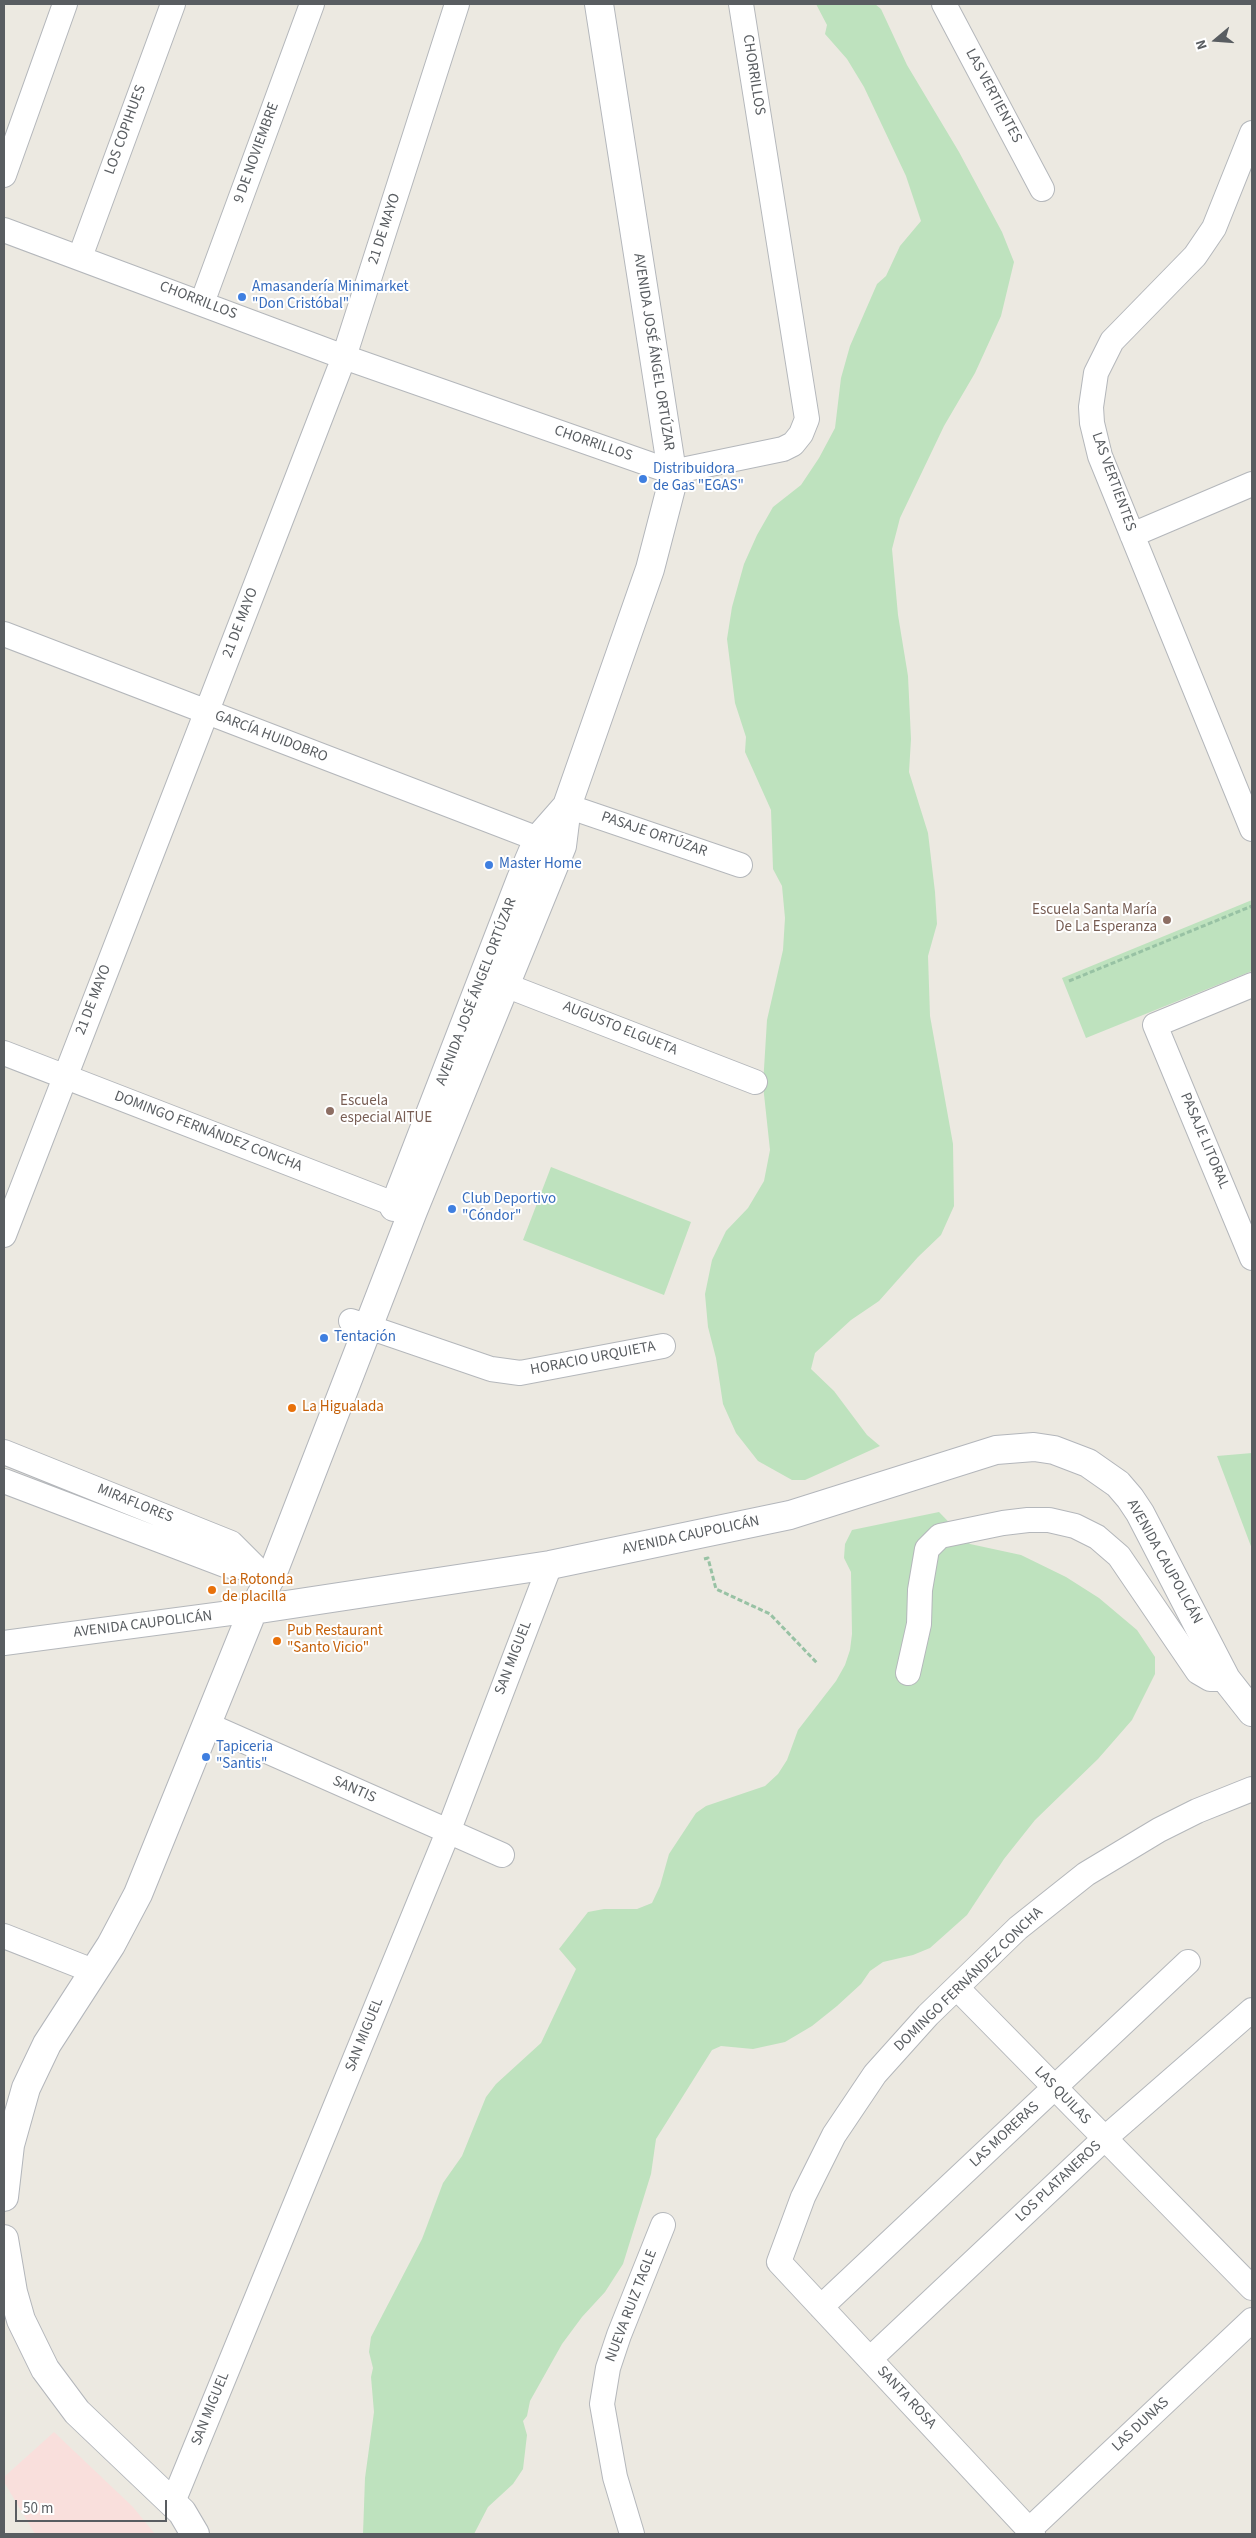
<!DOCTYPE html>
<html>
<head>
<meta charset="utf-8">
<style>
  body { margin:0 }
  #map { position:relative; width:1256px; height:2538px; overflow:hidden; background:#ece9e1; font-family:"Source Sans 3",sans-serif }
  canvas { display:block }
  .frame { position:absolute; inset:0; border:5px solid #595d61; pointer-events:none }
  .north { position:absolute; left:1191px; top:15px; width:50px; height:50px; -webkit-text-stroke:4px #fff; paint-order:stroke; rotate:252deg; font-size:14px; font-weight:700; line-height:20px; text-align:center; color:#595d61 }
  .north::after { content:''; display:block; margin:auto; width:18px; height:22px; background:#595d61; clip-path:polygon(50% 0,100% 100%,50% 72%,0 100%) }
  .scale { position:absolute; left:15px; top:2500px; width:152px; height:22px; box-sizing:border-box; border:2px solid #595d61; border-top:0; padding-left:6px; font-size:15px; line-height:18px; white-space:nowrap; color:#595d61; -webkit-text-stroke:4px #fff; paint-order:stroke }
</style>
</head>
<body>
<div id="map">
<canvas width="1256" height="2538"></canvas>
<div class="frame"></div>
<div class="north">N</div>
<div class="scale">50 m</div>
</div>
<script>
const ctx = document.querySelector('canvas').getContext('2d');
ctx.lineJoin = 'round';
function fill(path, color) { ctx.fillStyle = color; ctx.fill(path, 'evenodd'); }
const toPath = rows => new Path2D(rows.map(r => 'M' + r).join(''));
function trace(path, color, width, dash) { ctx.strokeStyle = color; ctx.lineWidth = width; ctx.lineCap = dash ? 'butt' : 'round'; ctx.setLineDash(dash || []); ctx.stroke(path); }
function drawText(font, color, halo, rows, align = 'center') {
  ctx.font = font + ' "Source Sans 3",sans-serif'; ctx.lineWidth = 4; ctx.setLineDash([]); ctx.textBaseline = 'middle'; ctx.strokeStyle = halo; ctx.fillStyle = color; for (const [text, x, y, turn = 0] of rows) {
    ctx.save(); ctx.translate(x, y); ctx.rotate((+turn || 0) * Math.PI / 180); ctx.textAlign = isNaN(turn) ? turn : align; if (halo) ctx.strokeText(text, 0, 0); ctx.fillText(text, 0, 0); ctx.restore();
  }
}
fill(toPath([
  [54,2432,133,2507,155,2534,35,2534,4,2482,4,2477]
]), '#f9dfdc');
fill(toPath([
  [816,4,875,4,881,9,907,65,959,152,1002,232,1014,262,1001,316,975,373,944,426,900,518,892,549,898,615,908,676,911,739,909,772,928,833,935,892,937,924,928,956,930,1016,953,1144,954,1206,941,1235,918,1257,879,1301,851,1320,815,1353,811,1369,834,1391,867,1435,880,1446,805,1480,792,1480,758,1461,736,1433,723,1404,716,1358,708,1327,705,1294,712,1260,726,1231,748,1208,764,1181,770,1150,763,1085,767,1020,783,950,785,918,782,886,773,869,771,810,745,752,746,737,735,703,727,639,732,607,744,564,757,535,773,507,801,485,819,458,835,428,841,378,850,346,877,284,886,276,900,246,921,221,906,176,864,87,847,59,825,34,827,25],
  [1252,900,1252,971,1086,1038,1062,978],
  [551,1167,691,1222,664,1295,523,1240],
  [1252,1453,1252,1549,1217,1456],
  [939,1512,970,1544,1021,1555,1066,1577,1099,1598,1137,1630,1155,1657,1155,1674,1132,1720,1098,1759,1035,1820,1004,1859,967,1915,930,1948,913,1955,883,1962,870,1971,861,1984,837,2006,812,2026,785,2042,753,2049,721,2046,712,2050,656,2139,651,2174,623,2264,605,2292,582,2317,562,2344,530,2401,527,2416,523,2421,527,2435,523,2469,513,2484,488,2507,474,2534,363,2534,365,2478,374,2412,371,2377,373,2368,369,2352,371,2337,422,2239,443,2183,462,2156,486,2097,496,2084,541,2043,576,1969,559,1949,588,1912,604,1909,637,1909,652,1903,660,1886,669,1854,696,1813,706,1806,765,1786,778,1774,787,1760,798,1730,836,1681,845,1665,850,1650,852,1634,851,1572,844,1558,845,1544,852,1530]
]), '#bee2be');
const street = toPath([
  [944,4,1042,189],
  [1252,133,1214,228,1195,256,1112,341,1096,373,1091,407,1092,423,1100,456,1252,829],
  [4,175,65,4],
  [4,230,344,357,672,472,783,449,793,444,801,434,807,419,741,4],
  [80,257,173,4],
  [202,303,312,4],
  [1132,535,1252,484],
  [4,634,538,839],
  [567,806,740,865],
  [487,978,755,1082],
  [1252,985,1155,1025,1252,1258],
  [4,1053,412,1211],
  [4,1235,344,357,457,4],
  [351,1321,491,1369,520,1373,663,1346],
  [4,1452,231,1543,257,1569],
  [4,1481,225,1565,257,1569,272,1575],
  [4,1643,253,1610],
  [908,1673,919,1624,920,1590,927,1549,940,1536,1003,1523,1028,1520,1049,1520,1075,1526,1097,1537,1119,1556,1198,1672,1210,1679,1226,1679],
  [208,1725,502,1855],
  [4,1936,93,1971],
  [958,1989,1252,2288],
  [821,2307,1188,1962],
  [870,2359,1104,2139,1252,2010],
  [173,2502,448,1832,550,1565],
  [1029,2530,1252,2320],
  [632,2534,615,2477,602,2404,608,2368,619,2335,663,2225],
  [1033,2534,779,2262,803,2197,834,2135,875,2074,928,2015,1018,1928,1086,1874,1159,1830,1197,1811,1252,1789]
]);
const secondary = toPath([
  [394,1207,521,879,538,839,567,806],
  [253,1610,550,1565,790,1515,996,1450,1034,1447,1054,1450,1088,1463,1118,1484,1130,1498,1140,1513,1226,1679,1252,1712],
  [4,2197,10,2145,26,2088,47,2044,111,1945,138,1894,253,1610,272,1575,413,1211,562,846,567,806,650,569,671,488,672,472,599,4],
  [4,2239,13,2292,21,2320,45,2369,77,2412,182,2512,195,2534]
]);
trace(street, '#b4b7bb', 26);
trace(secondary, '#b3b6bb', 30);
trace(toPath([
  [1069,981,1252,906],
  [704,1559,708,1558,716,1589,770,1614,817,1663]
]), '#98c2a4', 3, [5, 2.5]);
trace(street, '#fff', 24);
trace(secondary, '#fff', 28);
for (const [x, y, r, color] of [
  [242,297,5,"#3f7fe0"],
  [643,479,5,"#3f7fe0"],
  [489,865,5,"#3f7fe0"],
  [1167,920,5,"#8d6e63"],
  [330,1111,5,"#8d6e63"],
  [452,1209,5,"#3f7fe0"],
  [324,1338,5,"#3f7fe0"],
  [292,1408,5,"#e8710a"],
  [212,1590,5,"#e8710a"],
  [277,1641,5,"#e8710a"],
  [206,1757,5,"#3f7fe0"]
]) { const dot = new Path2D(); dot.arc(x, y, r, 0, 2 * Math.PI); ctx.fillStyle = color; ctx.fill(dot); trace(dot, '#fff', 2); }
drawText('15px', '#595d61', '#fff', [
  ["CHORRILLOS",753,75,81],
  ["LAS VERTIENTES",993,96,62],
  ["LOS COPIHUES",126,130,-70],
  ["9 DE NOVIEMBRE",257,153,-70],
  ["21 DE MAYO",385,229,-72],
  ["CHORRILLOS",198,301,21],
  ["AVENIDA JOSÉ ÁNGEL ORTÚZAR",653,352,81],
  ["CHORRILLOS",593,444,19],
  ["LAS VERTIENTES",1113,482,70],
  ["21 DE MAYO",241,623,-69],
  ["GARCÍA HUIDOBRO",271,737,21],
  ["PASAJE ORTÚZAR",654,835,19],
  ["AVENIDA JOSÉ ÁNGEL ORTÚZAR",477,992,-69],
  ["21 DE MAYO",94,1000,-69],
  ["AUGUSTO ELGUETA",620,1029,22],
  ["DOMINGO FERNÁNDEZ CONCHA",208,1132,21],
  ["PASAJE LITORAL",1204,1141,67],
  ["HORACIO URQUIETA",593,1359,-11],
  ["MIRAFLORES",135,1504,22],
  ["AVENIDA CAUPOLICÁN",691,1536,-12],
  ["AVENIDA CAUPOLICÁN",1164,1562,61],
  ["AVENIDA CAUPOLICÁN",143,1625,-7],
  ["SAN MIGUEL",514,1658,-69],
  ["SANTIS",354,1790,24],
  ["DOMINGO FERNÁNDEZ CONCHA",969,1980,-44],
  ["SAN MIGUEL",365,2035,-68],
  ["LAS QUILAS",1062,2096,46],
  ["LAS MORERAS",1005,2135,-43],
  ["LOS PLATANEROS",1059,2182,-43],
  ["NUEVA RUIZ TAGLE",632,2306,-69],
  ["SANTA ROSA",906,2398,47],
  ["SAN MIGUEL",211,2409,-68],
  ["LAS DUNAS",1141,2425,-43]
]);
drawText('15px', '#366cbe', '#fff', [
  ["Amasandería Minimarket",252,288],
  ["\"Don Cristóbal\"",252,305],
  ["Distribuidora",653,470],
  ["de Gas \"EGAS\"",653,487],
  ["Master Home",499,865],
  ["Club Deportivo",462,1200],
  ["\"Cóndor\"",462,1217],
  ["Tentación",334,1338],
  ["Tapiceria",216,1748],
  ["\"Santis\"",216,1765]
], 'left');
drawText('15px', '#785e54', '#fff', [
  ["Escuela Santa María",1157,911],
  ["De La Esperanza",1157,928],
  ["Escuela",340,1102,"left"],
  ["especial AITUE",340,1119,"left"]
], 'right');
drawText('15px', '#c56008', '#fff', [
  ["La Higualada",302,1408],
  ["La Rotonda",222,1581],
  ["de placilla",222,1598],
  ["Pub Restaurant",287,1632],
  ["\"Santo Vicio\"",287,1649]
], 'left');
</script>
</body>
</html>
